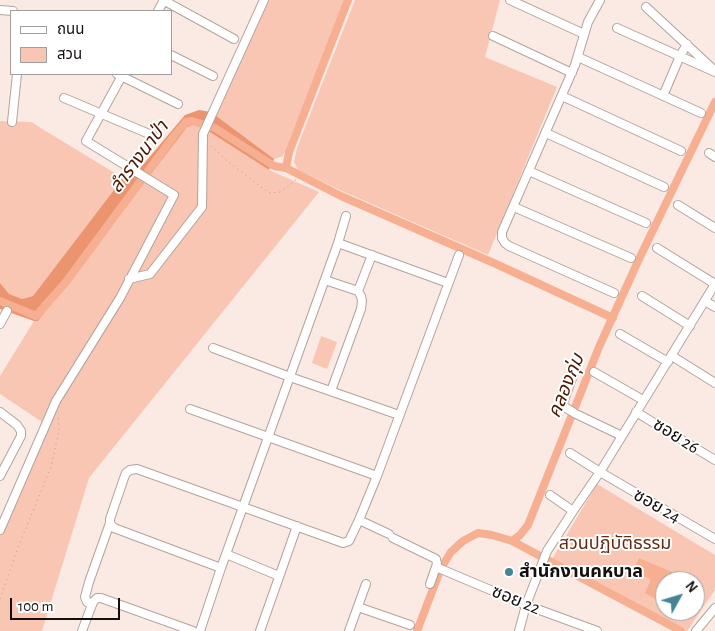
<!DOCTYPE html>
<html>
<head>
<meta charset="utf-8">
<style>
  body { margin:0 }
  #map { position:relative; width:715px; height:631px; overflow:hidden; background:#fbeae4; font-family:"Alegreya Sans","Noto Sans Thai",sans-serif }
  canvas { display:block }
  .legend { position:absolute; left:10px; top:10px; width:162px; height:65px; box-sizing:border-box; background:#fff; border:1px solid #a19f9e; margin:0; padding:6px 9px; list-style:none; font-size:15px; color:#140e0c }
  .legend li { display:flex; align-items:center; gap:10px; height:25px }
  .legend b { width:25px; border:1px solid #a19f9e }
  .north { position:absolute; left:655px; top:571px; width:50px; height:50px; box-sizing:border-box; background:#fff; border:1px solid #a19f9e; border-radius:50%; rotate:51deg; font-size:14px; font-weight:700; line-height:20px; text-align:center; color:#140e0c }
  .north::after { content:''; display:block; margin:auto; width:18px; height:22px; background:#448398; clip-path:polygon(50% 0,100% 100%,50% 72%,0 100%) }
  .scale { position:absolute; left:10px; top:598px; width:110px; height:22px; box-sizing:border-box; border:2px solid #140e0c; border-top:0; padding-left:6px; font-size:15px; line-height:18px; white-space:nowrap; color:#140e0c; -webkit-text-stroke:4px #fff; paint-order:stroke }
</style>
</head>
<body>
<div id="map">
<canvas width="715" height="631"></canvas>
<ul class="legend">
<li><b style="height:6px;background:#fff"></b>ถนน</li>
<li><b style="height:14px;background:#f8c6b3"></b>สวน</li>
</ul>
<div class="north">N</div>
<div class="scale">100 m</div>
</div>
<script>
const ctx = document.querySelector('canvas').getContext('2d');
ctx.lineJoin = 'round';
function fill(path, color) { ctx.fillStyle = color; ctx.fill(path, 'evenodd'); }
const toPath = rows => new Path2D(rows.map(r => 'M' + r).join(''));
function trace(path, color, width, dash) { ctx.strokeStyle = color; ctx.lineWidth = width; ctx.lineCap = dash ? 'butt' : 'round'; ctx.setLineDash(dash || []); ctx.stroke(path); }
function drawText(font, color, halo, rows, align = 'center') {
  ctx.font = font + ' "Alegreya Sans","Noto Sans Thai",sans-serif'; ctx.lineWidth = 4; ctx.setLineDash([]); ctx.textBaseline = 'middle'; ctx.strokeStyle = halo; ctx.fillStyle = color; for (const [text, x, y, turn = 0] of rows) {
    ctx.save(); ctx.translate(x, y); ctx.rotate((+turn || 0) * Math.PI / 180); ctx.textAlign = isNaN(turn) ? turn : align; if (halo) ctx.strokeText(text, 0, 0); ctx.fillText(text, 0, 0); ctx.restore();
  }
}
fill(toPath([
  [262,0,345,0,283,156,274,159,211,112],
  [355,0,500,0,485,57,557,87,488,255,342,191,298,170,294,162,297,148],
  [0,121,31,122,118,175,120,182,33,296,22,299,8,294,0,283],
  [193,125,202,127,269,170,319,192,89,478,42,631,0,631,0,520,42,422,0,394,0,376,34,321,38,321,186,127],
  [321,336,337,342,327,369,312,363],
  [597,484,715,555,715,590,687,631,685,631,608,588,552,559],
  [665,581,695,581,695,611,665,611]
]), '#f8c6b3');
fill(toPath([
  [199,110,211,112,274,159,269,170,202,127,193,125,187,127,38,321,34,321,0,309,0,283,9,294,22,299,33,296,120,182,118,175,141,167,185,115]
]), '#ec9470');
fill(toPath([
  [639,558,681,576,677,581,665,581,665,596,662,603,645,593,650,582,650,579,633,571]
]), '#f7af92');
trace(toPath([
  [286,168,341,196,496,264,613,318],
  [0,301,36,316,66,282,174,136,186,122,192,121,215,128,274,166,286,168,289,152,348,0],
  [512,541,681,631],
  [417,631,441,568,451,552,463,541,478,533,492,535,512,541,520,535,528,525,599,347,640,257,715,102]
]), '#f7af92', 8);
const minor = toPath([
  [163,0,234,39],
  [510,0,584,34],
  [600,0,588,22,575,65,502,232,502,238,505,243,509,246,614,293],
  [646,7,713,69],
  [0,10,13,11],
  [158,11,164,0],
  [617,28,715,72],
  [493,36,572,73],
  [171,55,213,76],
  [578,57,701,113],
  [117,74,178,104],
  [562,96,681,151],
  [663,96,680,56,687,44],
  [64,98,154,136],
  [12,122,17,74],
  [546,133,664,187],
  [709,153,715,157],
  [529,171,646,223],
  [678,205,715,228],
  [514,207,631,258],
  [338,243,448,283],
  [657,248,715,284],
  [129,279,150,274,202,207,203,134,264,0],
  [325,280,358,291,361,296,362,301,361,309,331,391],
  [358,291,372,255],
  [642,296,690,326],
  [705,301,715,307],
  [0,324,7,311],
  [620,334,668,362],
  [213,348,290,377,399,415],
  [672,356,715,383],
  [594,372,643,400],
  [574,373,563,403,563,406,576,414,622,436],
  [190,409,377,476],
  [0,412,17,425,21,431,21,436,0,476],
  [636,412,715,460],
  [570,453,600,472,715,539],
  [550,495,573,511],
  [359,520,389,534],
  [110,523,114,528,221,568],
  [0,530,56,401,120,298,174,195,86,141,123,74],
  [393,538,436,559,437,564,430,584],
  [226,554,279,576],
  [436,567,526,605,597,631],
  [92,605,87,602,85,597,89,582,110,523,110,519,124,478,126,473,130,470,137,469,343,543,349,541,359,520,377,476,459,255],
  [358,607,410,625],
  [82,631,93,602,97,598,101,598,193,631],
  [200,631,221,568,338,243,346,216],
  [260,631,297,526],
  [349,631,366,584],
  [519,631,526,605,547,551,573,511,600,472,715,284],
  [696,631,715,608]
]);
trace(minor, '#b2a39d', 10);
trace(toPath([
  [211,146,231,164,269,193,280,192,290,185,299,177],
  [0,599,19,545,51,467,59,430,58,417]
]), '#a99c97', 1, [1, 4]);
trace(minor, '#fff', 8);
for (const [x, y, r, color] of [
  [509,572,5,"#448398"]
]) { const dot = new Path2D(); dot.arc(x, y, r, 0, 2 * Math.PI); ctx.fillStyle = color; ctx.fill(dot); trace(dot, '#fff', 2); }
drawText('18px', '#140e0c', '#fff', [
  ["ซอย 26",676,436,32],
  ["ซอย 24",657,506,30],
  ["ซอย 22",516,600,22]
]);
drawText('18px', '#622a11', '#fff', [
  ["สวนปฏิบัติธรรม",615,544]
]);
drawText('bold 18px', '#140e0c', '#fff', [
  ["สำนักงานคหบาล",519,572]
], 'left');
drawText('italic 19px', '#4c1600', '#fff', [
  ["ลำรางนาป่า",139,157,-53],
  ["คลองกุ่ม",566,386,-68]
]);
</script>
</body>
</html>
